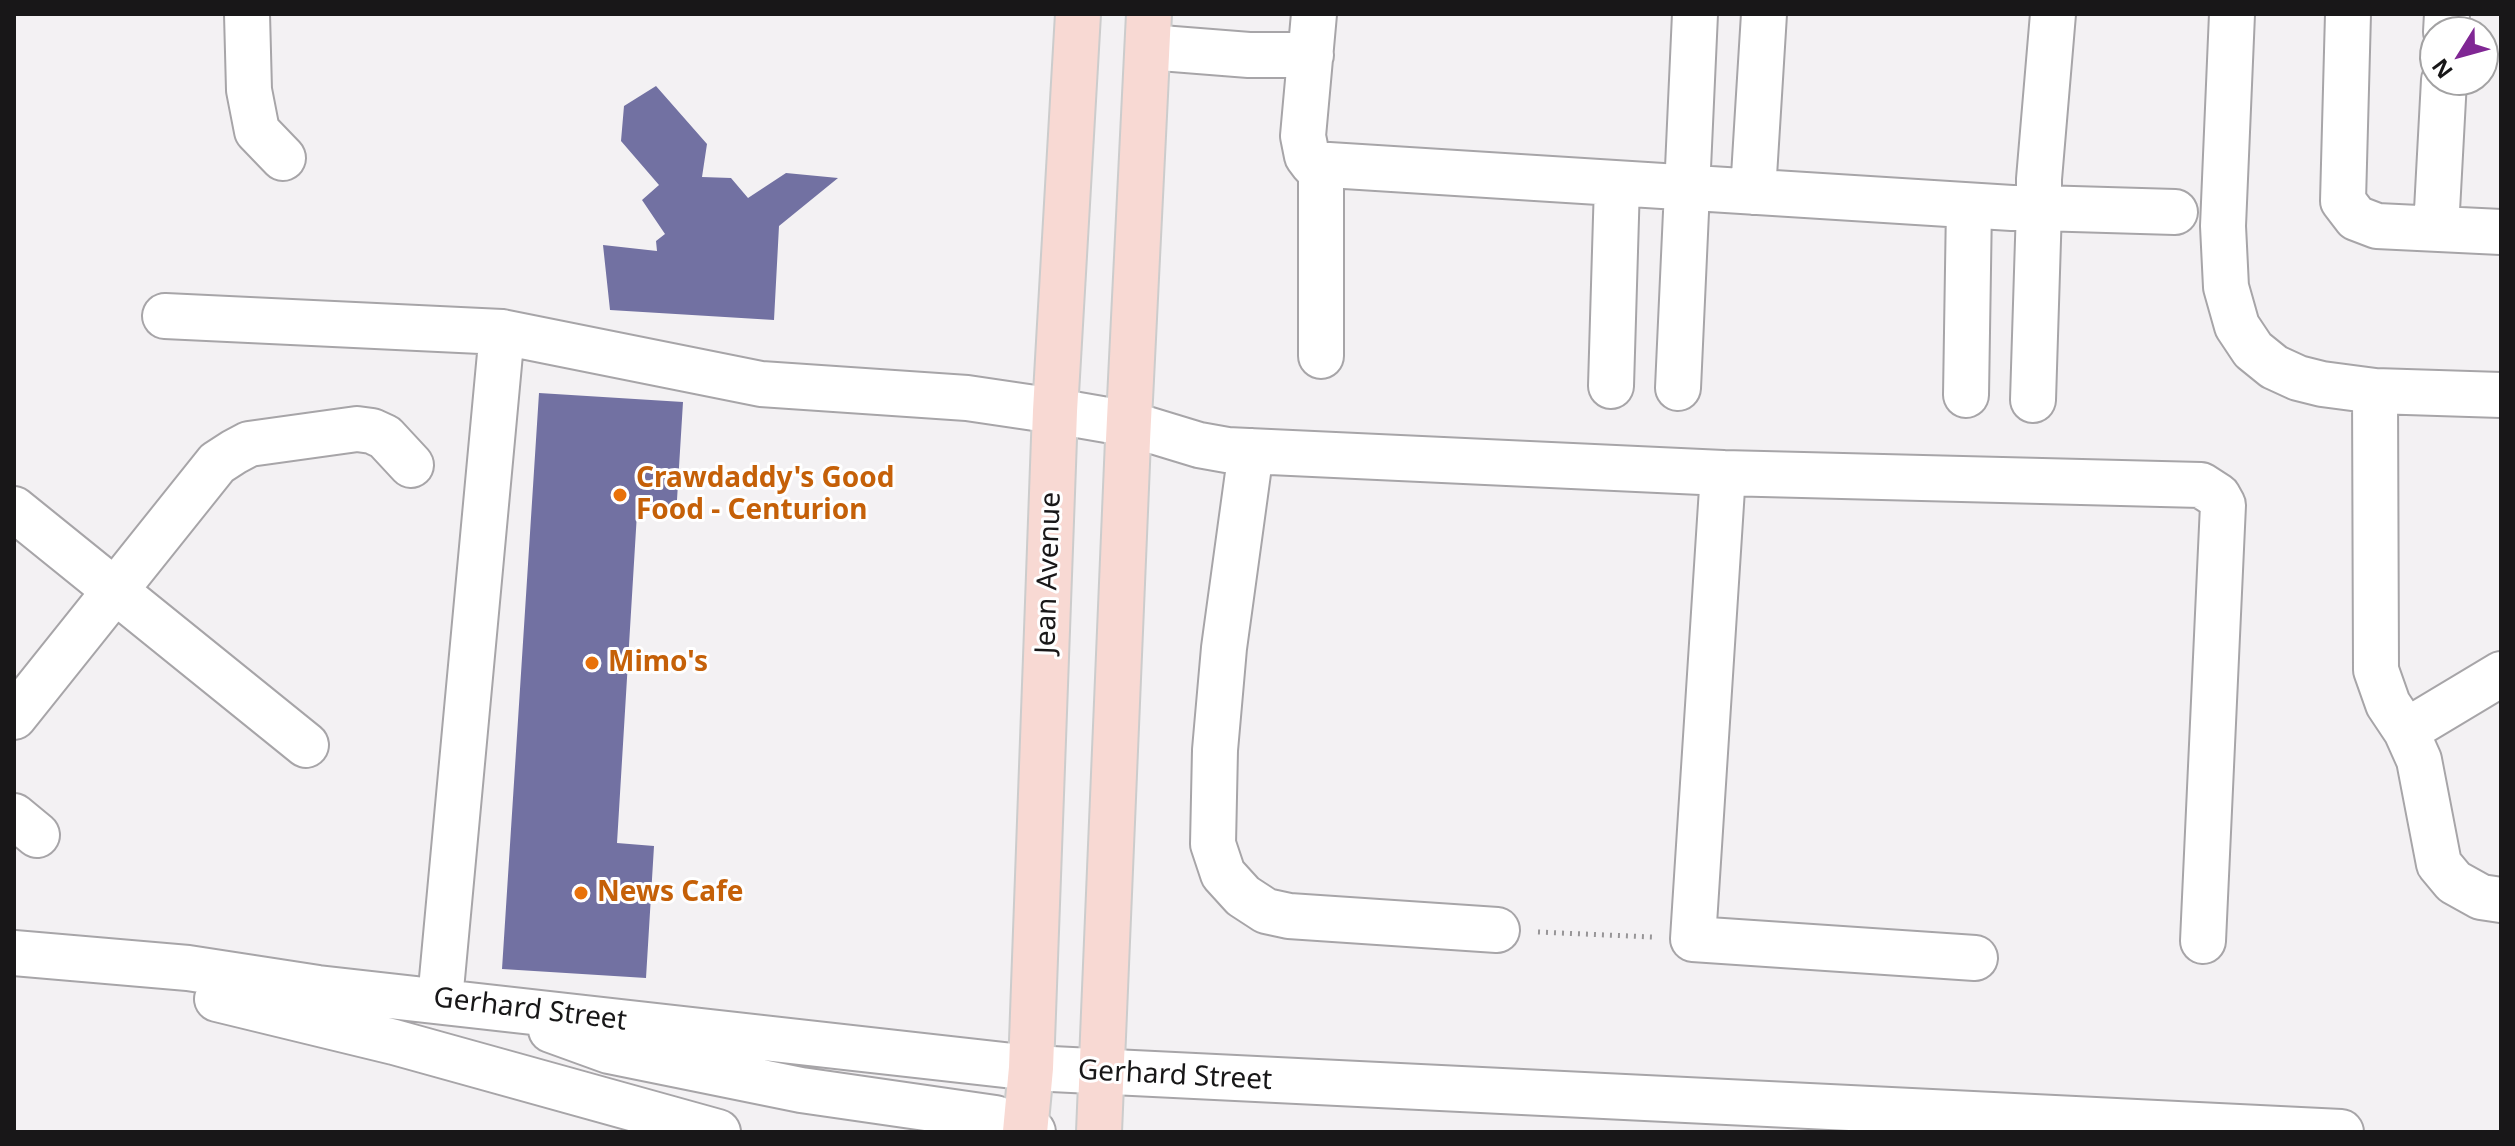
<!DOCTYPE html>
<html>
<head>
<meta charset="utf-8">
<style>
  body { margin:0 }
  #map { position:relative; width:2515px; height:1146px; overflow:hidden; background:#f3f1f3; font-family:"Noto Sans",sans-serif }
  canvas { display:block }
  .frame { position:absolute; inset:0; border:16px solid #181718; pointer-events:none }
  .north { position:absolute; left:2419px; top:16px; width:80px; height:80px; box-sizing:border-box; background:#fff; border:2px solid #a3a2a3; border-radius:50%; rotate:233deg; font-size:22px; font-weight:700; line-height:32px; text-align:center; color:#181718 }
  .north::after { content:''; display:block; margin:auto; width:28px; height:36px; background:#802794; clip-path:polygon(50% 0,100% 100%,50% 72%,0 100%) }
</style>
</head>
<body>
<div id="map">
<canvas width="2515" height="1146"></canvas>
<div class="frame"></div>
<div class="north">N</div>
</div>
<script>
const ctx = document.querySelector('canvas').getContext('2d');
ctx.lineJoin = 'round';
function fill(path, color) { ctx.fillStyle = color; ctx.fill(path, 'evenodd'); }
const toPath = rows => new Path2D(rows.map(r => 'M' + r).join(''));
function trace(path, color, width, dash) { ctx.strokeStyle = color; ctx.lineWidth = width; ctx.lineCap = dash ? 'butt' : 'round'; ctx.setLineDash(dash || []); ctx.stroke(path); }
function drawText(font, color, halo, rows, align = 'center') {
  ctx.font = font + ' "Noto Sans",sans-serif'; ctx.lineWidth = 6; ctx.setLineDash([]); ctx.textBaseline = 'middle'; ctx.strokeStyle = halo; ctx.fillStyle = color; for (const [text, x, y, turn = 0] of rows) {
    ctx.save(); ctx.translate(x, y); ctx.rotate((+turn || 0) * Math.PI / 180); ctx.textAlign = isNaN(turn) ? turn : align; if (halo) ctx.strokeText(text, 0, 0); ctx.fillText(text, 0, 0); ctx.restore();
  }
}
fill(toPath([
  [656,86,707,144,702,177,731,178,748,198,786,173,838,178,779,226,774,320,610,310,603,245,657,251,656,241,665,234,642,200,659,185,621,141,624,106],
  [539,393,683,402,676,516,637,513,617,843,654,846,646,978,502,969]
]), '#7271a2');
const minor = toPath([
  [247,14,249,90,257,131,283,158],
  [1314,14,1303,136,1307,156,1313,164,2012,208,2039,208,2039,179,2053,14],
  [2232,14,2223,226,2226,287,2237,326,2253,350,2274,367,2298,378,2322,384,2375,391,2501,395],
  [2348,14,2343,201,2356,218,2377,226,2501,232],
  [2446,32,2447,14],
  [1148,47,1249,55,1311,55],
  [1753,192,1764,14],
  [2436,229,2444,80],
  [165,316,502,332],
  [1321,356,1321,166],
  [1611,386,1617,184],
  [1678,388,1695,14],
  [2375,391,2376,670,2388,704,2406,731,2419,760,2439,864,2454,882,2481,897,2501,900],
  [1966,395,1969,206],
  [2033,400,2039,208,2175,212],
  [1251,451,1224,648,1215,750,1213,844,1223,874,1243,896,1266,911,1289,916,1497,930],
  [1723,473,1693,939,1975,958],
  [14,509,306,745],
  [14,717,217,463,234,452,249,444,357,429,372,431,385,437,411,465],
  [2406,731,2501,674],
  [14,816,37,835],
  [14,953,188,968,318,988,1031,1068,2341,1132],
  [217,999,394,1042,718,1132],
  [440,1000,502,332,761,384,967,398,1055,411,1130,424,1199,445,1227,450,1723,473,2201,485,2218,496,2223,505,2203,941],
  [551,1030,609,1051,801,1090,995,1118,1033,1132]
]);
const major = toPath([
  [1025,1132,1031,1068,1055,411,1078,14],
  [1099,1132,1128,440,1149,14]
]);
trace(minor, '#a7a5a8', 48);
trace(major, '#ccc', 48);
trace(toPath([
  [1538,932,1652,937]
]), '#979597', 5, [2, 6]);
trace(minor, '#fff', 44);
trace(major, '#f8d9d3', 44);
for (const [x, y, r, color] of [
  [620,495,8,"#e8710a"],
  [592,663,8,"#e8710a"],
  [581,893,8,"#e8710a"]
]) { const dot = new Path2D(); dot.arc(x, y, r, 0, 2 * Math.PI); ctx.fillStyle = color; ctx.fill(dot); trace(dot, '#fff', 3); }
drawText('bold 28px', '#c56008', '#fff', [
  ["Crawdaddy's Good",636,479],
  ["Food - Centurion",636,511],
  ["Mimo's",608,663],
  ["News Cafe",597,893]
], 'left');
drawText('28px', '#181718', '#fff', [
  ["Jean Avenue",1049,573,-88],
  ["Gerhard Street",530,1010,7],
  ["Gerhard Street",1175,1076,3]
]);
</script>
</body>
</html>
